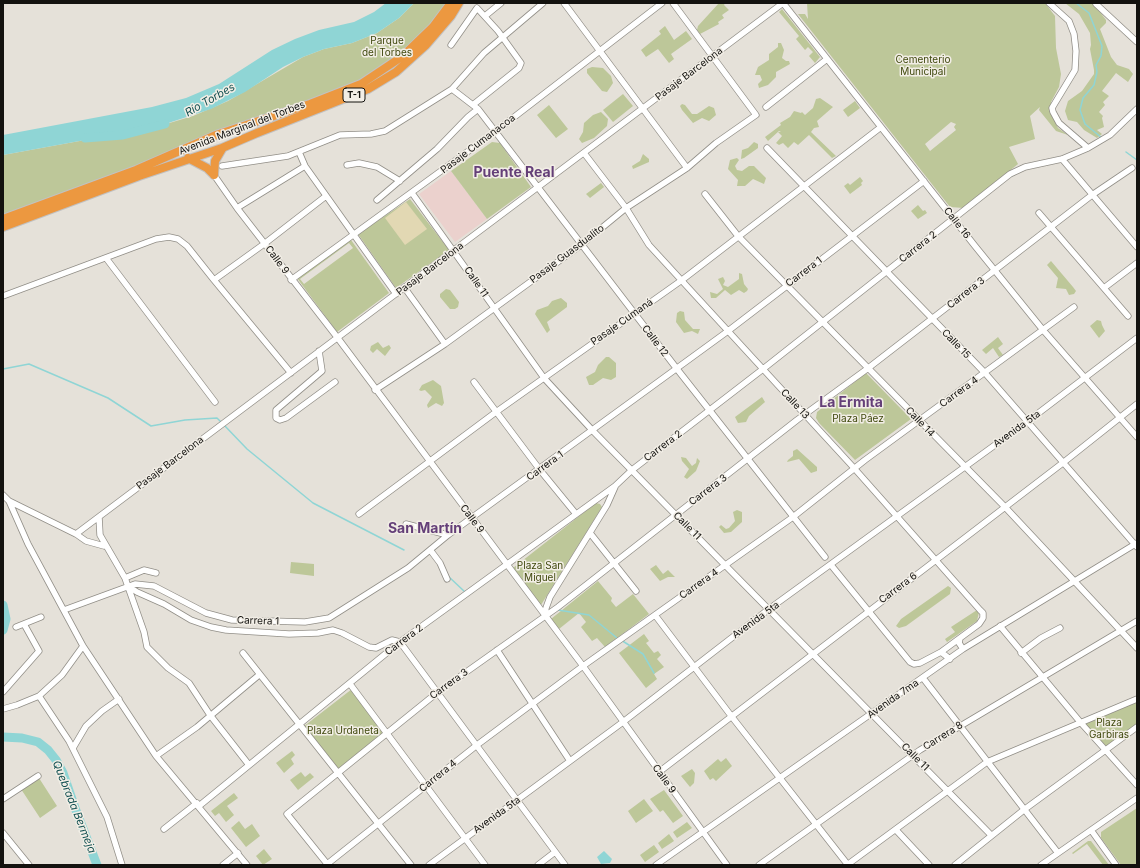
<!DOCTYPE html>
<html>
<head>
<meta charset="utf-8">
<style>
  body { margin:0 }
  #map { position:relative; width:1140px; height:868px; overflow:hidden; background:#e5e1d9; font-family:Inter,sans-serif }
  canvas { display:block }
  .frame { position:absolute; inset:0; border:4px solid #13120f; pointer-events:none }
</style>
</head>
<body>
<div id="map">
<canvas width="1140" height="868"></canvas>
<div class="frame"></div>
</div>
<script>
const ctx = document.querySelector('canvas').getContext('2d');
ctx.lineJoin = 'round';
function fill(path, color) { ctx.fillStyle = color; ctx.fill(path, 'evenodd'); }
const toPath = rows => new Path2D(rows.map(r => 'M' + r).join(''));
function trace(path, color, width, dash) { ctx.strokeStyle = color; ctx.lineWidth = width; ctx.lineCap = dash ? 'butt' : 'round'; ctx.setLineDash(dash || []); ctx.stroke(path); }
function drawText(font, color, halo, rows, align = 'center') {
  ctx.font = font + ' Inter,sans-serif'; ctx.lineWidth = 3; ctx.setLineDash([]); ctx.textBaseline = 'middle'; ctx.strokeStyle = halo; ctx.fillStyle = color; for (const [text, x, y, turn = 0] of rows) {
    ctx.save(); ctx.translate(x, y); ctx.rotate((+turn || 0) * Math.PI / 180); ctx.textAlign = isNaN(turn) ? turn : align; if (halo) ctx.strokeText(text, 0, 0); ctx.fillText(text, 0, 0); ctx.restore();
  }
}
fill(toPath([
  [451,171,487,219,455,242,419,194]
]), '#ebd1cd');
fill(toPath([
  [414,3,451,3,445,12,376,75,3,219,3,155,156,127,193,116,228,101,303,57,324,49,352,43,377,33,399,18],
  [719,3,725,3,724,5,729,10,722,15,724,18,718,22,719,24,700,34,697,30,698,26],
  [807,3,1045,3,1055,16,1056,48,1061,74,1059,87,1051,102,1051,114,1058,128,1068,135,1056,131,1039,110,1040,107,1030,116,1035,139,1009,147,1018,164,964,208,950,207,798,14,805,14,808,19],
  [951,122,956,124,954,127,956,130,930,151,925,144],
  [1065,3,1092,3,1097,8,1106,20,1106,23,1100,29,1111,57,1117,65,1129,69,1133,74,1128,82,1116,73,1102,91,1109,96,1103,102,1105,105,1099,112,1103,116,1102,118,1104,127,1097,130,1102,134,1097,138,1084,130,1077,122,1068,120,1065,111,1068,101,1082,91,1094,74,1094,70,1090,49,1091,45,1090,33,1079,14],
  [782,9,820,57,815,63,809,56,813,52,808,47,805,50,796,39,799,36,779,12],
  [665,26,674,40,686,31,692,39,671,54,674,59,669,63,658,49,646,57,641,50,661,34,659,31],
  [778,43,781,43,784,50,782,58,786,61,789,61,790,64,776,72,776,77,768,85,759,88,758,84,762,80,760,75,755,75,758,67,769,60,769,54,778,47],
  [592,67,603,68,611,76,613,83,607,92,602,91,587,73,587,69],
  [623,94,633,106,613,122,603,110],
  [820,98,833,107,817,121,819,127,814,128,811,132,836,156,832,158,809,135,798,145,794,142,788,148,783,143,779,145,776,143,782,136,778,132,781,132,779,131,768,141,765,137,781,125,780,123,790,117,794,111,801,113,802,112,805,115,813,108,816,99],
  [855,101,860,108,848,117,843,110],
  [682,104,685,105,692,114,697,114,709,106,714,108,716,115,709,121,702,118,693,123,682,110,680,106],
  [549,105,568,129,556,138,537,115],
  [601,112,608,119,607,126,594,138,582,143,579,139,583,132,584,123,593,115],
  [492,142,500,143,531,187,487,219,451,171],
  [754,142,758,144,758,148,744,158,741,159,742,150,748,148],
  [643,154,649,159,649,162,633,169,632,166,640,161],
  [737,158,739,160,735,166,737,170,742,171,749,166,754,166,766,178,764,184,753,179,745,186,737,186,738,180,728,169,730,160],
  [860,177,863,181,861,183,862,185,850,194,844,186,848,183,850,185],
  [601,183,604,187,590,198,586,194],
  [410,199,449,250,396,288,358,234],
  [918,205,923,211,925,210,927,213,918,219,911,211],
  [351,240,389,293,337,332,297,278],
  [349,243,353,248,304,284,300,279],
  [1051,261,1073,287,1076,291,1074,294,1069,295,1066,289,1056,288,1058,278,1047,265],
  [739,273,742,274,744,284,748,289,747,291,744,293,739,290,731,295,725,290,716,298,711,298,710,292,717,294,723,289,718,279,723,277,725,281,723,285,728,287,739,279],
  [446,289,450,290,459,302,458,307,455,309,450,309,440,297,440,294],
  [561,298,567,303,567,307,547,322,550,330,547,333,535,314,537,310,548,306,552,301],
  [680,311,684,312,685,320,693,329,700,329,698,334,692,331,684,333,676,322,677,313],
  [1097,320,1101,321,1102,325,1105,331,1099,338,1090,326],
  [998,337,1003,344,998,348,1003,355,999,357,993,348,986,354,982,350],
  [378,342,383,348,389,345,391,348,385,356,377,349,373,353,370,350,371,346],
  [606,357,609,357,616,363,616,377,611,380,603,378,593,385,589,385,586,377,595,372,598,365],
  [866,373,911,419,855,460,819,423,816,418,817,412],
  [433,380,441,386,444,403,442,406,436,403,428,408,427,405,432,397,425,390,421,391,419,390,422,385],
  [762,397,765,402,749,416,746,422,738,423,735,417],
  [797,449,817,467,817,471,811,473,799,459,787,462,788,460,793,456,793,451],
  [681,457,686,458,692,466,696,463,697,458,700,461,696,471,687,479,684,477,689,469,682,461],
  [596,503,600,504,602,507,541,605,513,568],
  [737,510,742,512,742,522,731,532,724,533,719,527,721,525,726,529,729,528,735,521,733,512],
  [291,562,314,564,314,576,290,573],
  [656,565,663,574,668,570,675,577,668,577,660,581,650,569],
  [598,581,612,598,611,601,616,607,633,594,649,614,605,647,597,638,592,641,581,627,586,622,579,613,559,629,551,619],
  [948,586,951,588,950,594,906,626,899,628,896,626,901,619],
  [977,610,979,612,977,621,947,642,945,639,955,632,951,627],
  [644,634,649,641,646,643,654,653,658,651,661,655,657,659,664,667,654,674,657,679,646,688,619,653],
  [352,689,386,734,339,770,303,727],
  [1137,699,1137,727,1106,750,1081,723],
  [292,751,295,755,291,759,294,764,284,773,276,763],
  [726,758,732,766,716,781,713,778,710,780,704,771,718,759,721,762],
  [692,769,695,773,694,783,690,787,681,776],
  [301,772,305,777,310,773,314,777,298,790,290,780],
  [39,778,57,806,40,818,21,789],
  [664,790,683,816,673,823,663,810,660,812,650,799],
  [234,793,238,798,227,806,234,815,226,822,219,813,215,816,211,811],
  [644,799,653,811,636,823,628,811],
  [1137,808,1137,865,1121,865,1101,838,1101,832],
  [239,821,245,829,252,824,260,836,246,847,231,828],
  [687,822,692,828,677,838,673,832],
  [669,834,674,841,662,849,658,843],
  [1088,841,1091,841,1109,865,1103,865,1087,844,1073,854,1072,853],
  [654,845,659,852,645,862,640,855],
  [264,849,272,859,263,865,256,856]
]), '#bdc799');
fill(toPath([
  [406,202,427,229,405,245,385,218]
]), '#e2d8b3');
fill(toPath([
  [386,3,414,3,399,18,377,33,352,43,324,49,303,57,283,67,245,92,211,109,156,127,3,155,3,135,152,107,186,98,219,84,272,50,295,39,319,30,354,22,374,12],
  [604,851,612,859,610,863,601,864,597,857]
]), '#8fd5d5');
trace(toPath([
  [1076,3,1089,13,1102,46,1101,56,1096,65,1097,72,1094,85,1083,98,1080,110,1085,124,1102,138],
  [1126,152,1137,160],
  [3,369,29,364,108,398,151,426,185,420,217,418,221,422],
  [224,425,247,449,313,503,404,550],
  [448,576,465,592],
  [558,610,589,615,617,638],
  [621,640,643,654,654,673]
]), '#8fd5d5', 1.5);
trace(toPath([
  [85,138,123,135,165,124],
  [3,605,6,619,3,630],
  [3,737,22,738,38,742,48,750,56,760,63,773,75,808,97,865]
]), '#8fd5d5', 9);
const minor = toPath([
  [564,3,687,168],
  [783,3,975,246,1043,330,1137,437],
  [1049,3,1069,21,1074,34,1076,51,1075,70,1055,103,1052,108,1053,112,1059,123,1088,148],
  [1096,4,1137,42],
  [485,16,501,3],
  [451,45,477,8,498,31,521,63,519,68,474,104],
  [452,89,478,109,677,369,825,557],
  [766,107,827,59],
  [767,148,985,373,1137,547],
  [299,152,305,166,396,294],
  [584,153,626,208,649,245,854,468,980,610,983,613,983,618,979,624,960,638,959,643,963,649],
  [1062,159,1137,247],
  [347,165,359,163,377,167,400,181],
  [222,166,288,156,340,135,371,134,385,131,452,89,484,53,543,3],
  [214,175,237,208,337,337,583,666,727,865],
  [412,193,544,378,593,431,991,835],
  [705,194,738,236,1005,507,1137,648],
  [377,200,437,149,468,117,478,109],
  [237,208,305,166],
  [1039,213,1128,316],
  [106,258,215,402],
  [214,280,291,373],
  [291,280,496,131,662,3],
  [404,287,445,344],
  [1104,288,1137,263],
  [3,296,156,239,169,237,178,239,187,246,214,280,264,244,326,196],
  [319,351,322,371,276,410,276,418,280,420,286,418,335,382],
  [474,382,540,470,576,514],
  [375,390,445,344,581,245,626,208,687,168,716,143,756,115,673,3],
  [3,495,9,501,76,534,86,541,104,546],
  [9,501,28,544,83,646,156,756,247,865],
  [359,514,496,412,682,280,881,127],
  [99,517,100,535,125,578,144,632,147,647,168,668,189,683,210,715,249,765],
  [406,524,448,535],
  [590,533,636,591],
  [76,534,783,3],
  [431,551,440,563,447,579],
  [831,565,910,662,914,664,920,663,941,652,950,659],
  [125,578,144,570,156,573],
  [128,586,137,592,164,604,191,620,211,627,226,630,289,634,318,633,333,630,342,633,369,647,376,648,392,640,400,642],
  [64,610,135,584,154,586,206,613,232,620,305,622,329,618,408,568,448,535,728,331,924,181],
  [655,615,732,717,848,865],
  [545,616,546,608,550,597,607,505,615,487],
  [1000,626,1081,723,1137,785],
  [16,627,41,617],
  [400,642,565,865],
  [497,650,570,761],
  [941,652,960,638],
  [243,653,411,865],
  [1021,653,1041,638,1060,628],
  [923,678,1058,853],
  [350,684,485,865],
  [3,692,39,651,24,624],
  [39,696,69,741,107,817,122,865],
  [3,709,17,705,39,696,62,675,83,646],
  [73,748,86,726,102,711,119,699],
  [156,756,197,727,259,675],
  [659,772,1064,462,1137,404],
  [3,799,38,776],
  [199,806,400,642,615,486,632,470,763,369,1010,174,1025,167,1062,159,1088,148,1110,135,1137,109],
  [164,829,197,803],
  [896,830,929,865],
  [1091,830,1116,865],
  [3,833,29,865],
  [223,865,238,853],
  [326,865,477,745,583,666,793,517,865,460,1074,307],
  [328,865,287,814,438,692,558,607,797,420,867,369,1092,195,1132,168],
  [429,865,623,722,769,609,1028,421,1137,338],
  [538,865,555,852],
  [656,865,963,649,1137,543],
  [759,865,920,750,1137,621],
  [847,865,987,762,1137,699],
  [955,865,1025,809,1137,727],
  [1041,865,1137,798]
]);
const highway = toPath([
  [188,158,207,168,214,175],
  [214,175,215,161,222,149],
  [3,219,136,170,216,135,310,104,361,84,403,56,433,27,451,3],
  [3,227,139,176,222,148,257,133,368,89,396,72,426,45,451,16,459,3]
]);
trace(minor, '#918e87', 7);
trace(highway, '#c2c1c1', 10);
trace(minor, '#fff', 5.5);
trace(highway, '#ec9840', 8);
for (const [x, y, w] of [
  [354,95,22]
]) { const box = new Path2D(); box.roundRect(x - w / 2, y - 7, w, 14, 3); ctx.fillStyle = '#f2eee6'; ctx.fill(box); trace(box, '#13120f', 1); }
drawText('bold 9px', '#13120f', null, [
  ["T-1",354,95]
]);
drawText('10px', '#40490e', '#f2eee6', [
  ["Parque",387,41],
  ["del Torbes",387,53],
  ["Cementerio",923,60],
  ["Municipal",923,72],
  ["Plaza Páez",858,419],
  ["Plaza San",540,566],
  ["Miguel",540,578],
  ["Plaza",1109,723],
  ["Garbiras",1109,735],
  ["Plaza Urdaneta",343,731]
]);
drawText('10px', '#13120f', '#f2eee6', [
  ["Pasaje Barcelona",689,74,-37],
  ["Avenida Marginal del Torbes",242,128,-21],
  ["Pasaje Cumanacoa",478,144,-37],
  ["Calle 16",957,223,52],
  ["Carrera 2",918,247,-38],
  ["Pasaje Guasdualito",567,254,-37],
  ["Calle 9",277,260,53],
  ["Pasaje Barcelona",430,269,-37],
  ["Carrera 1",804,272,-37],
  ["Calle 11",476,282,55],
  ["Carrera 3",966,293,-38],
  ["Pasaje Cumaná",622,322,-35],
  ["Calle 12",655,341,53],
  ["Calle 15",956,344,46],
  ["Carrera 4",959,392,-36],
  ["Calle 13",795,404,47],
  ["Calle 14",920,422,46],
  ["Avenida 5ta",1017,429,-36],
  ["Carrera 2",663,446,-37],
  ["Pasaje Barcelona",170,463,-37],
  ["Carrera 1",545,466,-36],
  ["Carrera 3",708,490,-37],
  ["Calle 9",472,519,53],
  ["Calle 11",687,526,45],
  ["Carrera 4",699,584,-35],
  ["Carrera 6",898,588,-37],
  ["Avenida 5ta",756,620,-36],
  ["Carrera 1",258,621,2],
  ["Carrera 2",404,640,-37],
  ["Carrera 3",449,684,-36],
  ["Avenida 7ma",893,699,-35],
  ["Carrera 8",943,736,-32],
  ["Calle 11",915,757,45],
  ["Carrera 4",438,776,-39],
  ["Calle 9",664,779,54],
  ["Avenida 5ta",497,815,-36]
]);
drawText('italic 11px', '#125051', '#f2eee6', [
  ["Río Torbes",210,100,-30],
  ["Quebrada Bermeja",74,807,68]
]);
drawText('bold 14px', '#643f78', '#f2eee6', [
  ["Puente Real",514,173],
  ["La Ermita",851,403],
  ["San Martín",425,529]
]);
</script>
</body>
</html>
